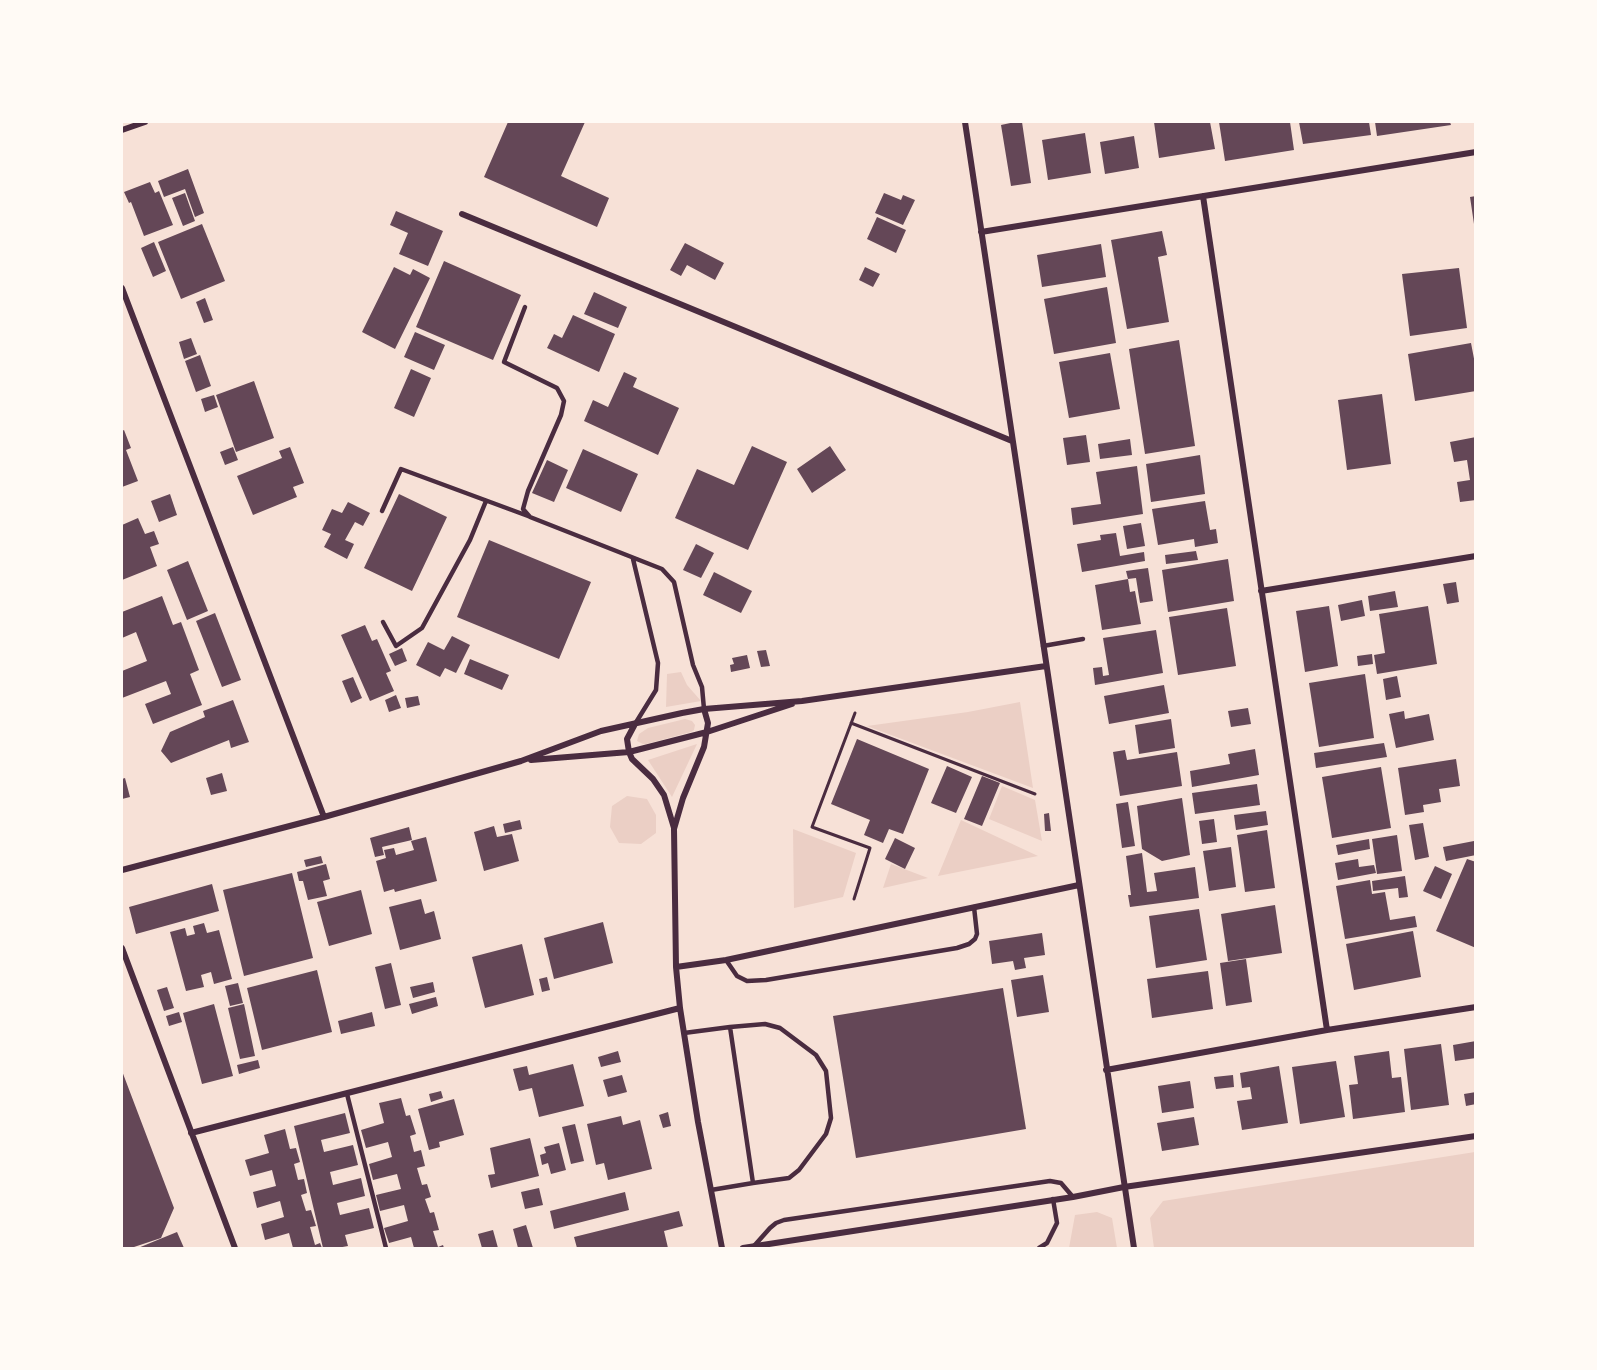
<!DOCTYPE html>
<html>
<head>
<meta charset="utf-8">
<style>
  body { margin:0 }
  #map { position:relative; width:1597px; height:1370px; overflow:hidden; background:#f7e1d7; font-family:Ubuntu,sans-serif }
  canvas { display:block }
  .frame { position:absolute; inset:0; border:123px solid #fffaf5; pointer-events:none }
</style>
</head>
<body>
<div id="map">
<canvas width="1597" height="1370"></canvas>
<div class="frame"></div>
</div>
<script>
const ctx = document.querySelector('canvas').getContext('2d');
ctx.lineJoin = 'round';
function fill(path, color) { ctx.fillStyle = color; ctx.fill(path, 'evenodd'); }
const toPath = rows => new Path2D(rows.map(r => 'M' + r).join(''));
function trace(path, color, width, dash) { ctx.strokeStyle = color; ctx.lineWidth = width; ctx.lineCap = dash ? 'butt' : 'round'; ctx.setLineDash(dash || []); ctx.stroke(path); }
fill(toPath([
  [681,672,687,685,701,701,666,707,667,674],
  [1020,702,1033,788,867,726,968,712],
  [685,719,692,721,695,725,694,730,691,732,646,744,643,744,637,741,639,734,648,728],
  [697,744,672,797,648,760],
  [1002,786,1035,800,1042,841,989,819],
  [627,796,647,799,656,815,656,833,641,844,619,843,610,827,612,806],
  [961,820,1038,856,938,876],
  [793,829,856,853,843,897,794,908],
  [891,864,928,878,883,888],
  [1475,1152,1475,1248,1154,1248,1150,1218,1163,1201],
  [1097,1212,1112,1218,1117,1248,1069,1248,1075,1215]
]), '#ebcfc5');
fill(toPath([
  [508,122,585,122,561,176,609,198,597,227,484,177],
  [1015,122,1022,122,1031,183,1011,186,1001,125],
  [1154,122,1210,122,1215,149,1159,158],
  [1219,122,1290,122,1294,150,1225,161],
  [1299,122,1369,122,1371,135,1303,144],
  [1375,122,1450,122,1451,125,1377,136],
  [1085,133,1091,173,1048,180,1042,140],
  [1134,136,1139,168,1105,174,1100,142],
  [188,169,204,213,195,217,185,189,164,197,158,181],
  [150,182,155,193,159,191,173,225,144,236,131,202,129,203,124,192],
  [185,193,195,221,183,226,172,198],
  [884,193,901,200,903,195,915,200,903,225,875,213],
  [1476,196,1476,224,1474,224,1470,197],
  [396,211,443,231,428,266,399,254,408,233,390,225],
  [877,217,906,230,896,253,867,239],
  [202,224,225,281,181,299,158,242],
  [1162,231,1167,255,1158,257,1169,322,1127,329,1111,240],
  [154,242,166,271,153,277,141,248],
  [685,243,724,263,715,280,687,265,681,276,670,270],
  [1101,244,1106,277,1042,287,1037,255],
  [444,261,521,295,493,360,416,327],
  [394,267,410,275,413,269,430,278,395,349,362,332],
  [865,267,880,274,873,287,859,280],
  [1459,268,1467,328,1410,336,1402,274],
  [1107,287,1116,343,1054,354,1044,299],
  [594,292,627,307,618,328,584,314],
  [205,298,213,320,204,323,196,302],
  [573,315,615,334,599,372,547,348,554,334,562,338],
  [415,332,445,345,434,370,404,357],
  [191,338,197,354,184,359,179,342],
  [1179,340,1195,446,1145,454,1129,349],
  [1471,343,1476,369,1476,391,1415,401,1408,354],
  [1110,353,1120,409,1069,418,1059,362],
  [200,355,211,386,196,392,185,361],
  [411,369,431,378,414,417,394,408],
  [624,372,637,378,633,387,679,408,658,455,584,421,593,400,608,407],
  [254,381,274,438,236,452,216,395],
  [1382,394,1391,464,1347,470,1338,400],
  [214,395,218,407,205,412,201,399],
  [124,430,131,448,126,450,138,481,122,487,122,431],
  [1086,435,1090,462,1067,465,1063,438],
  [1476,437,1476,500,1460,502,1457,482,1470,480,1467,460,1454,462,1450,442],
  [1130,439,1132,455,1100,459,1098,444],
  [752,446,787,462,748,550,675,518,697,469,734,485],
  [830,446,846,470,812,493,797,469],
  [233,447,238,460,225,465,220,452],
  [290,447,304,483,293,487,297,497,253,515,237,476,282,458,279,451],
  [583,449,638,474,621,512,566,488],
  [1200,455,1205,494,1151,502,1146,464],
  [547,460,568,470,554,502,532,493],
  [1137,466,1143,514,1073,525,1071,508,1101,504,1096,472],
  [170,494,177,515,159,522,151,501],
  [399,494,447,517,412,591,364,568],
  [1205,501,1210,530,1216,529,1218,543,1195,547,1194,539,1158,545,1152,509],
  [348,502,370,513,363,526,355,522,345,540,354,544,347,559,324,547,331,534,322,530,332,509,342,513],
  [138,518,145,534,154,531,159,544,150,547,157,566,122,580,122,525],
  [1141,523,1145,546,1127,549,1123,526],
  [1116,533,1120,556,1144,552,1145,561,1082,572,1077,544,1101,540,1100,535],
  [489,540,591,582,559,659,457,617],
  [696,544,714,553,701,578,683,570],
  [1196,551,1198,560,1166,564,1165,555],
  [1228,559,1234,601,1168,612,1162,570],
  [188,561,208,611,187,620,167,570],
  [1148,568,1153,601,1140,603,1136,578,1128,579,1126,571],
  [714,572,752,591,741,613,703,595],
  [1128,579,1130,592,1135,591,1141,624,1102,630,1095,585],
  [1456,582,1459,602,1447,604,1443,584],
  [1395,591,1398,607,1370,611,1368,596],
  [162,596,173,625,181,622,199,670,190,674,202,705,153,724,145,704,171,694,166,681,122,698,122,671,147,661,136,632,122,638,122,612],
  [1362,600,1365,616,1341,621,1338,605],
  [1329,606,1338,666,1305,672,1296,611],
  [1428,606,1437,664,1377,674,1374,655,1385,653,1379,614],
  [1227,608,1236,666,1178,675,1169,617],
  [215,613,241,680,222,687,196,621],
  [365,625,372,641,377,639,391,671,386,673,394,691,370,701,341,635],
  [1156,630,1163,673,1095,685,1093,668,1102,667,1103,676,1109,675,1103,638],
  [452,636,470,645,456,673,445,668,440,677,416,665,428,642,444,650],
  [402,648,407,661,395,666,389,654],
  [766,650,770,666,761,667,757,651],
  [1372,654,1373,664,1358,666,1357,656],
  [747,655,750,668,731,672,730,665,734,664,732,658],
  [470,659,509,675,502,690,464,674],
  [1365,674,1374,738,1319,747,1309,683],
  [1397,676,1401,697,1386,700,1383,679],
  [353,677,362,698,351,703,342,681],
  [1164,685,1169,713,1109,724,1104,696],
  [396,695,401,708,389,712,385,700],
  [418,696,420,705,407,708,405,698],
  [233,700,249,742,231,748,229,740,171,763,161,751,170,732,205,717,203,711],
  [1248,708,1251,724,1231,727,1228,711],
  [1404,711,1405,719,1429,714,1434,740,1396,748,1389,714],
  [1171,719,1175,748,1139,754,1135,725],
  [857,739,929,769,903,834,889,829,883,843,864,835,870,820,831,804],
  [1384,743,1387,757,1316,768,1314,753],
  [1255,749,1259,775,1192,787,1190,771,1230,764,1228,754],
  [1125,750,1127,760,1177,752,1182,786,1120,796,1113,752],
  [1456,759,1460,786,1439,789,1441,802,1423,805,1424,812,1405,815,1398,768],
  [947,766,972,777,956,813,931,803],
  [1381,767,1391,828,1332,838,1322,777],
  [222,773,227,791,211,795,206,778],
  [982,776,1000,783,982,826,964,819],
  [125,778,130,797,122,799,122,779],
  [1257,784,1260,805,1195,814,1192,793],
  [1182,798,1190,855,1162,861,1142,849,1137,806],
  [1128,802,1135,846,1122,848,1116,804],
  [1266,811,1268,825,1236,830,1234,815],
  [1049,813,1051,831,1045,831,1044,814],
  [1214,819,1217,842,1202,844,1199,821],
  [520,820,522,829,505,833,503,824],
  [1423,823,1429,857,1415,860,1409,825],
  [494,826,497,837,512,834,519,861,484,871,474,832],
  [409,827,412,840,382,847,384,855,375,857,370,838],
  [1267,830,1275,888,1245,892,1237,835],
  [1397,835,1402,871,1377,874,1372,839],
  [426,837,437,881,395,892,394,889,384,892,376,861,386,858,384,850,394,848,396,855,414,850,411,841],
  [895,838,915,848,905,869,885,859],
  [1369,839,1370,849,1338,855,1336,845],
  [1474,841,1476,855,1446,861,1443,847],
  [1231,847,1236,887,1209,891,1203,851],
  [1142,853,1147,892,1157,891,1154,873,1195,867,1199,898,1130,907,1128,895,1131,895,1126,856],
  [321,856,323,863,306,867,304,860],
  [1358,859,1359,867,1374,865,1376,873,1338,880,1335,863],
  [1467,859,1476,862,1476,948,1436,931],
  [326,864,330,879,323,881,327,896,308,900,303,881,299,881,297,872],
  [1435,866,1452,874,1441,899,1423,891],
  [292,873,313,958,244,976,223,890],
  [1405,876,1408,897,1399,898,1398,888,1373,891,1372,881],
  [1370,880,1372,894,1385,892,1390,920,1415,916,1417,927,1345,939,1336,886],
  [212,884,219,911,136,934,129,907],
  [361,890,372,934,329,946,317,902],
  [421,899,425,914,434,911,441,939,400,950,389,907],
  [1275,905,1282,953,1228,961,1221,914],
  [1199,909,1207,960,1156,968,1149,916],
  [603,922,613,963,554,979,544,938],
  [204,923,207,933,219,930,232,979,214,984,211,972,201,975,204,987,186,991,170,932,185,928,187,936,195,934,193,926],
  [1413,931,1421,977,1354,990,1346,944],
  [1042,933,1045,955,1024,958,1026,968,1015,970,1013,961,992,964,989,941],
  [522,944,534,995,485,1008,472,957],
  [1246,959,1252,1002,1226,1006,1220,963],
  [391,963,401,1005,385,1009,375,967],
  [317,970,332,1032,262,1050,247,988],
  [1208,971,1213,1009,1152,1018,1147,979],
  [1043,975,1049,1012,1017,1017,1011,980],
  [547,977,550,990,542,992,539,979],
  [433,982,435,992,413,998,410,987],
  [238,983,243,1003,230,1006,225,986],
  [167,987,174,1008,164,1011,157,990],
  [1003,988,1026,1129,856,1158,833,1016],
  [436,997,438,1006,412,1014,409,1004],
  [214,1004,233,1076,202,1084,183,1013],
  [244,1004,255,1056,240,1059,228,1008],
  [179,1012,182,1022,169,1026,166,1016],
  [372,1012,375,1026,341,1034,338,1021],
  [1476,1041,1476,1058,1455,1061,1453,1045],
  [1441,1044,1449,1105,1411,1110,1404,1049],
  [618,1051,621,1062,601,1067,598,1057],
  [1389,1051,1392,1078,1401,1077,1405,1112,1353,1119,1349,1085,1358,1084,1354,1056],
  [258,1060,260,1068,239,1074,237,1065],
  [1336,1061,1345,1117,1300,1124,1292,1067],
  [573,1064,584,1106,539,1117,532,1088,519,1091,513,1069,527,1066,529,1075],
  [1279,1066,1288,1123,1242,1130,1237,1101,1252,1099,1250,1087,1242,1088,1240,1073],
  [122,1071,174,1208,161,1238,131,1248,122,1248],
  [622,1075,627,1092,608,1097,603,1080],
  [1233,1075,1234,1087,1216,1089,1214,1077],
  [1190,1081,1194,1108,1162,1113,1158,1086],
  [441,1091,443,1098,431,1102,429,1094],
  [1476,1092,1476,1104,1466,1106,1464,1094],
  [401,1098,406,1116,410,1115,416,1134,410,1136,414,1152,421,1150,425,1166,417,1168,422,1185,427,1184,431,1197,425,1199,430,1213,434,1212,439,1230,433,1231,438,1247,443,1245,444,1248,414,1248,411,1237,389,1243,384,1228,408,1221,404,1205,380,1211,376,1195,401,1189,397,1174,373,1180,369,1164,392,1157,388,1142,366,1148,361,1130,384,1123,379,1103],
  [454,1099,464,1135,439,1142,440,1147,429,1150,418,1109],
  [668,1112,671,1126,663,1128,659,1115],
  [345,1113,350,1133,321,1140,324,1152,353,1145,358,1165,330,1172,333,1185,361,1178,365,1196,337,1203,340,1215,369,1208,374,1228,345,1235,348,1246,337,1248,323,1248,294,1126],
  [621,1116,623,1125,640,1120,652,1169,608,1180,604,1163,596,1165,587,1124],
  [1194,1117,1199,1145,1162,1151,1157,1123],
  [575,1124,584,1161,571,1164,562,1127],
  [285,1129,290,1149,296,1148,300,1162,294,1164,298,1180,304,1179,307,1193,301,1195,306,1211,311,1210,316,1226,310,1227,315,1245,320,1243,322,1248,293,1248,289,1233,265,1240,261,1224,284,1217,280,1201,257,1208,253,1192,276,1186,272,1170,250,1176,245,1160,269,1153,264,1135],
  [530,1138,539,1176,491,1188,488,1175,495,1174,490,1148],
  [559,1143,566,1170,551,1174,548,1163,542,1165,540,1155,546,1153,544,1147],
  [539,1188,543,1205,525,1209,521,1192],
  [625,1192,629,1210,554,1229,550,1211],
  [679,1211,683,1226,664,1231,668,1248,577,1248,574,1237],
  [526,1225,533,1248,518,1248,513,1229],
  [493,1230,498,1248,482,1248,478,1234],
  [177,1232,184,1248,138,1248]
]), '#644757');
trace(toPath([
  [851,723,1035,794],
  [854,899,870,848,812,827,855,713]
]), '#4a2c40', 3);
trace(toPath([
  [525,307,504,362,557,388,564,401,561,415,528,491,523,509,530,517,662,569,674,582,693,665,702,687,704,709],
  [382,511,401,469,528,516],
  [633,559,658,663,656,690,635,724],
  [383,622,396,646,422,628,470,540,486,501],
  [1043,646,1083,639],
  [726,960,737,976,747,981,766,980,957,948,969,944,975,939,977,934,974,907],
  [730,1027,765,1024,780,1028,816,1055,826,1071,831,1118,826,1134,799,1170,789,1178,753,1183],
  [684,1033,730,1027,753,1183,711,1190],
  [347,1094,386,1248],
  [754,1246,770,1228,776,1223,784,1220,1050,1181,1061,1183,1073,1197],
  [1039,1248,1047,1243,1057,1223,1053,1199]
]), '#4a2c40', 4.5);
trace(toPath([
  [965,122,1134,1248],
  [122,130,145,122],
  [1203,196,1327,1030],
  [462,214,1012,441],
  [981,232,1476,152],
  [122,288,324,817],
  [1261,591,1476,556],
  [704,709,708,723,704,747,683,798,674,829,676,967,680,1008,698,1122,722,1248],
  [635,724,627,739,629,752,632,759,653,779,664,795,674,828],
  [531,760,629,752,707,732,792,704],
  [122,870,324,817,521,761,601,731,682,713,704,709,802,701,1046,666],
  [122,948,235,1248],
  [676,967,726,960,1079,885],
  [1106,1070,1327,1030,1476,1007],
  [191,1133,680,1008],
  [743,1248,1073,1197,1124,1187,1476,1136]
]), '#4a2c40', 6);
</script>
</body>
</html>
